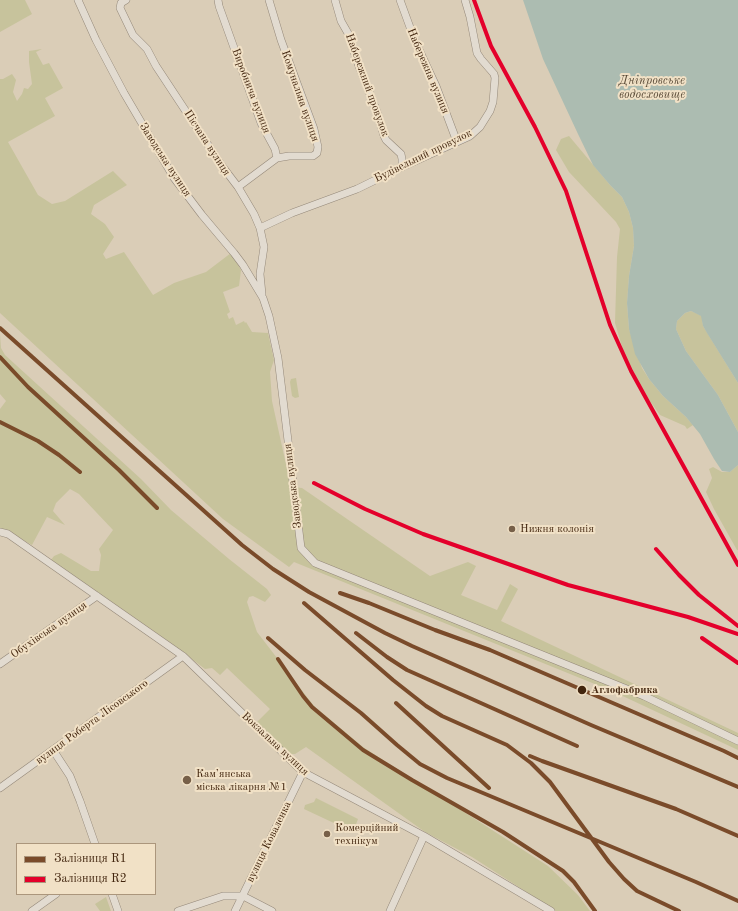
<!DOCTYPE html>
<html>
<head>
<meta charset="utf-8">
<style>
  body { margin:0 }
  #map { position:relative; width:738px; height:911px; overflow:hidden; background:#dacdb7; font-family:"Old Standard TT",serif }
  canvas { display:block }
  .legend { position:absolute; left:16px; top:843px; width:140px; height:52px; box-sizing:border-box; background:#f1e1c6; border:1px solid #ab967c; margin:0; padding:5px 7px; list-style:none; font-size:12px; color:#42250e }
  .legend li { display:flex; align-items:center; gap:8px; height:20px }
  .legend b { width:20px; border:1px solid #ab967c }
</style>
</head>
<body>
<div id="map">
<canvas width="738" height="911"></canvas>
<ul class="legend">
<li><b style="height:5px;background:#7a4b2a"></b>Залізниця R1</li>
<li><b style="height:5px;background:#e4002b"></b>Залізниця R2</li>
</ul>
</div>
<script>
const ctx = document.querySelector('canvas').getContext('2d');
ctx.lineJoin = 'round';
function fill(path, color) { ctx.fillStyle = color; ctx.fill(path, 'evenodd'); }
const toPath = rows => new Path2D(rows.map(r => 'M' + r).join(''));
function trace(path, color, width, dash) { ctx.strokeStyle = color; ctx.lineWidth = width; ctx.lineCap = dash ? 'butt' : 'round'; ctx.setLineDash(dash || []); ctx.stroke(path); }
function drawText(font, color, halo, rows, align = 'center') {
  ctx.font = font + ' "Old Standard TT",serif'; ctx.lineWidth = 4; ctx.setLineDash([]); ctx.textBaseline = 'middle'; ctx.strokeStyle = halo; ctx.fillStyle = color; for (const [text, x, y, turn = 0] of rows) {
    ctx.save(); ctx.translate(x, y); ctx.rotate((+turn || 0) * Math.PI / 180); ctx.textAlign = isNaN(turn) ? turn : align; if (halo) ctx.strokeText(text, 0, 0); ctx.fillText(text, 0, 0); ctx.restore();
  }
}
fill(toPath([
  [0,0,25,0,32,14,0,32],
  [42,49,36,52,43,65,49,63,63,88,45,98,55,116,8,142,38,195,52,204,65,201,113,171,127,185,94,205,91,214,105,224,114,237,103,254,106,259,124,252,153,295,174,283,206,272,231,253,241,270,239,286,223,292,230,312,227,314,229,319,233,317,236,325,244,321,245,323,246,322,252,332,268,333,274,360,270,372,272,401,291,487,302,488,430,576,468,562,476,566,461,595,497,610,510,584,518,589,501,621,738,733,738,750,612,691,294,562,289,567,223,519,0,313,0,79,3,79,12,74,16,80,13,92,17,101,22,94,24,88,28,89,32,84,29,62,29,51],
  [569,136,610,185,622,197,629,212,633,228,634,246,629,276,627,303,629,329,642,368,649,379,663,396,686,417,693,425,687,429,685,426,660,415,647,397,626,360,615,323,617,257,620,229,616,222,569,172,556,150,561,139],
  [691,311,702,316,703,326,738,383,738,432,718,395,686,351,676,329,677,321,685,313],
  [0,334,1,348,5,355,141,479,171,510,229,559,267,589,271,595,265,602,253,596,249,597,247,602,257,632,314,706,363,747,548,866,578,895,590,911,556,911,472,857,425,832,306,747,295,754,288,754,257,722,270,709,227,668,220,675,212,668,205,669,165,639,51,560,54,556,61,553,91,571,99,571,101,555,99,549,113,530,79,494,70,489,56,503,53,511,65,525,47,517,32,545,5,530,0,529,0,409,6,401,0,394],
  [296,378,299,397,295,398,292,396,290,382,291,379],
  [738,465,738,550,737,550,714,509,706,492,712,478,709,469,713,467,722,472,730,472],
  [316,798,358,819,353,832,304,809,305,805,314,802],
  [106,897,111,911,100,911,95,904]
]), '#c7c39c');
fill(toPath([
  [523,0,738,0,738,383,707,333,703,326,701,316,691,311,685,313,677,321,676,329,686,351,718,395,738,432,738,465,730,472,722,471,714,459,700,434,686,417,663,396,649,379,635,354,629,329,627,303,629,276,634,246,633,228,629,212,622,197,610,185,593,165,578,134,543,59]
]), '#acbcb1');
const street = toPath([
  [78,0,96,40,124,93,174,178,202,215,234,253,243,265,263,298,269,316,278,358,301,548,315,563,644,696,738,741],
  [126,0,121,3,120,8,133,35,147,49,156,66,222,166,238,187,254,214,260,228,264,247,260,274,262,294],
  [218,0,219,6,261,123,275,149,277,158,238,187],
  [269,0,281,40,314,129,318,147,317,153,313,156,289,156,277,158],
  [335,0,341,21,349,35,357,61,377,112,384,136,386,140,401,154,402,159,402,167],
  [400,0,415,41,436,86,457,142],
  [260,228,292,213,357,189,402,167,470,136,480,127,490,111,493,102,495,78,494,74,481,59,477,53,470,17,465,0],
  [0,532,8,534,183,656,303,772,424,836,551,911],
  [0,664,97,596],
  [53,750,70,776,80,801,95,844],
  [0,788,183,656],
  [112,894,118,911],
  [32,911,56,894],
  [178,911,223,896,243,896,272,911],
  [235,911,303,772],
  [390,911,424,836]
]);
trace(street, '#948879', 8);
trace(street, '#e2dbd0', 7);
trace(toPath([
  [0,328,242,545,273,569,309,592,385,633,412,646,591,725,738,787],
  [0,357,28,387,119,470,157,508],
  [0,422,38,441,59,455,80,472],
  [340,593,369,603,435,630,490,650,724,751,738,758],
  [304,603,393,680,426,706,442,716,507,745,531,763,550,782,609,862,624,879,637,891,679,911],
  [356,633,387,657,407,670,577,746],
  [268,638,305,670,361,713,397,745,420,764,447,778,696,882,738,901],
  [278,659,303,696,312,707,363,750,412,780,503,832,563,871,574,882,595,911],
  [396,703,489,788],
  [530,756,542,761,676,809,738,836]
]), '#7a4b2a', 4);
trace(toPath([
  [474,0,491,46,535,127,566,191,610,325,631,371,738,565],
  [314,483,365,509,423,534,568,585,688,617,738,634],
  [656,549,679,575,699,595,738,626],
  [702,638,738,663]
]), '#e4002b', 4);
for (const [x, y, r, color] of [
  [512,529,4,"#776049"],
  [582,690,5,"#42250e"],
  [187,780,5,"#776049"],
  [327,834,4,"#776049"]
]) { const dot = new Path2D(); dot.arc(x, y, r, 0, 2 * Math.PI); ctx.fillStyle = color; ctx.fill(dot); trace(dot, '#f1e1c6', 1.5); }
drawText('11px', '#42250e', '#f1e1c6', [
  ["Набережна вулиця",428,71,67],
  ["Набережний провулок",367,85,70],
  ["Виробнича вулиця",251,91,69],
  ["Комунальна вулиця",300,96,71],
  ["Пісчана вулиця",207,143,57],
  ["Будівельний провулок",423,156,-26],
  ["Заводська вулиця",165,160,57],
  ["Заводська вулиця",293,486,-97],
  ["Обухівська вулиця",49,630,-35],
  ["вулиця Роберта Лісовського",92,722,-36],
  ["Вокзальна вулиця",275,744,43],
  ["вулиця Коваленка",269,842,-64]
]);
drawText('11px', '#42250e', '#f1e1c6', [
  ["Нижня колонія",520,529],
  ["Кам’янська",196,774],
  ["міська лікарня №1",196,787],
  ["Комерційний",335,828],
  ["технікум",335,841]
], 'left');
drawText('bold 11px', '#42250e', '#f1e1c6', [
  ["Аглофабрика",591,690]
], 'left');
drawText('italic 12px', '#584936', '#f1e1c6', [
  ["Дніпровське",652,81],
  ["водосховище",652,95]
]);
</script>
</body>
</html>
